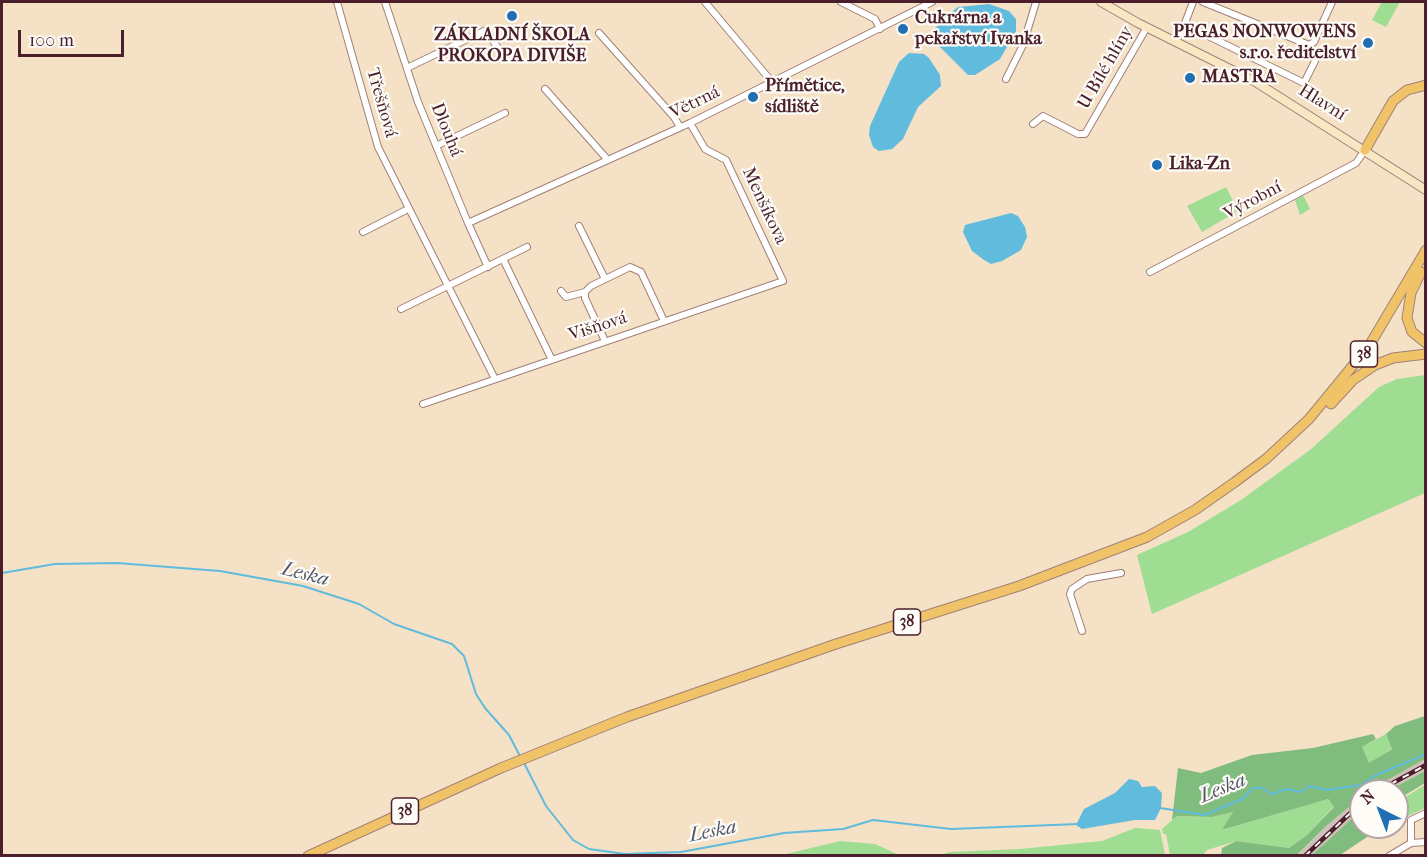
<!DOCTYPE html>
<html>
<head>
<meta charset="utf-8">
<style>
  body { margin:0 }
  #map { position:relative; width:1427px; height:857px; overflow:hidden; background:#f5e1c6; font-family:"IM FELL French Canon",serif }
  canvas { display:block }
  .frame { position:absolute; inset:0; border:3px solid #4a1f2b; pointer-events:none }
  .north { position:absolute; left:1349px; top:779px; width:60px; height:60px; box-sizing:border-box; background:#fdfcf7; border:2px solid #b5a4a5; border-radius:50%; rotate:318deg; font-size:16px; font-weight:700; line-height:24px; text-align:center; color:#4a1f2b }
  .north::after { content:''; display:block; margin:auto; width:21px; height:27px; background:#1f6fb2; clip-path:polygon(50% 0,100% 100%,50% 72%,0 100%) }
  .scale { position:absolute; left:18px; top:30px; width:106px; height:27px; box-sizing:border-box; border:3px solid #4a1f2b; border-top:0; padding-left:8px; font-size:18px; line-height:21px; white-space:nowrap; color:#4a1f2b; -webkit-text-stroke:4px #fdfcf7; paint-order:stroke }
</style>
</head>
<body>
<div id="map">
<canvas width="1427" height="857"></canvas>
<div class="frame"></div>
<div class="north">N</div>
<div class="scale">100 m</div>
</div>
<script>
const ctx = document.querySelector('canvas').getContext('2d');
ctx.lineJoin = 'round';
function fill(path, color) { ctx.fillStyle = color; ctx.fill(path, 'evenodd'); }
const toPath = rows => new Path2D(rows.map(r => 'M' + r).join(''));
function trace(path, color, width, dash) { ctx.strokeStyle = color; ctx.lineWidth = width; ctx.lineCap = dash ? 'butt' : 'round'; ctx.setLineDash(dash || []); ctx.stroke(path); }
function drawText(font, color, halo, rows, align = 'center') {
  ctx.font = font + ' "IM FELL French Canon",serif'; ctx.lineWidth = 4.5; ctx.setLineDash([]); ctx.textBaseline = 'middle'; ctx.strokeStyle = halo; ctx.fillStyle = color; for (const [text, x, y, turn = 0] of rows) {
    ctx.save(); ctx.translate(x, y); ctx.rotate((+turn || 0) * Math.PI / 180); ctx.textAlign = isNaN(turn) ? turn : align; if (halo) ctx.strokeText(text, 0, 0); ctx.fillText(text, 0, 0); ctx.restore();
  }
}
fill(toPath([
  [1425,759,1425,771,1388,791,1368,791],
  [1361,797,1361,810,1312,855,1297,856,1325,827]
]), '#d0c0bc');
fill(toPath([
  [1382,2,1400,2,1386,27,1372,20],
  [1226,187,1238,211,1202,232,1187,206],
  [1303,195,1310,209,1300,215,1295,200],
  [1425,375,1425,493,1152,614,1137,555,1188,532,1241,500,1310,450,1379,387,1397,379],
  [1386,734,1392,748,1369,764,1362,747],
  [1425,785,1425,808,1397,821,1397,802],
  [1327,799,1334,806,1307,835,1289,848,1236,841,1207,850,1203,855,1170,855,1166,834,1163,834,1162,829,1177,816,1212,817,1233,812,1223,830],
  [1135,828,1160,830,1165,855,941,855,949,852,1020,849,1102,841],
  [840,841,875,844,899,855,782,855]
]), '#9fdd93');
fill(toPath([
  [1425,716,1425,759,1368,791,1361,791,1361,797,1325,827,1297,855,1221,855,1222,848,1236,841,1289,848,1307,835,1334,807,1328,799,1222,830,1233,812,1212,817,1177,816,1172,820,1178,768,1201,773,1252,755,1313,748,1373,734,1376,739,1362,747,1369,763,1392,749,1386,734,1395,726],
  [1425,771,1425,783,1397,800,1397,791,1388,791],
  [1361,810,1361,827,1382,827,1340,855,1312,855]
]), '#7fbc7d');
fill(toPath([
  [989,4,1009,11,1016,19,1016,31,1000,59,975,75,968,75,929,36,945,17,958,7],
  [909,53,924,54,929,58,940,75,941,86,918,107,903,139,892,149,879,151,873,147,869,135,870,126,899,62],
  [1011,213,1018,216,1025,227,1027,237,1021,250,1002,261,991,264,984,260,972,251,963,232,965,225],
  [1129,779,1138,781,1142,787,1155,786,1162,793,1161,808,1155,820,1135,820,1082,829,1076,825,1084,809,1115,793]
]), '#60bbdd');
trace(toPath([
  [2,573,55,564,117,563,220,571,303,586,359,604,394,624,452,644,464,656,476,694,485,708,509,735,521,758],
  [524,763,546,806,573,840,589,849,625,854,681,852,784,833,843,829,873,820,951,829,1078,824],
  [1160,808,1205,815,1242,799,1253,788,1262,788,1272,794,1287,789,1300,792,1310,786,1326,790,1361,785,1376,775,1426,754]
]), '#60bbdd', 2);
const minor = toPath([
  [337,2,378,147,494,377],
  [385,2,418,102,468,223,488,267],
  [705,2,772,82],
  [841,2,875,19,880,29],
  [1203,2,1309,45],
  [1194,29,1304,83,1315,61,1309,45],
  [599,33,674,117,680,127],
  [1174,41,1182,31,1193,2],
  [1309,45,1314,42,1332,2],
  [407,68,486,30,502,54],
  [1006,79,1023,45,1036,2],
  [545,89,607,159],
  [1033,124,1043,116,1078,134,1085,134,1147,27],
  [436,146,505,113],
  [468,223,690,123,932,2],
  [579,226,605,279],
  [363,232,408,209],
  [503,259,551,358],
  [1150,272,1356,163,1365,150],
  [561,291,566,297,585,292],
  [401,309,527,247],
  [605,341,585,298,585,292,591,286,630,267,641,272,664,321],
  [423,404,783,281,726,160,705,149,690,123],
  [1082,631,1070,594,1072,589,1087,579,1121,573],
  [1411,843,1411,820,1426,813],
  [1389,856,1411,843,1426,842]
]);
const secondary = toPath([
  [1101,2,1138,23,1254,81,1426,190]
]);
const primary = toPath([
  [1365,150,1393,101,1407,90,1426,85],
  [1421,272,1411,293,1407,318,1412,332,1426,343],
  [1331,404,1353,380,1375,365,1393,358,1426,354],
  [308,856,501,768,627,717,836,644,1019,586,1147,537,1195,510,1235,482,1266,459,1309,419,1369,346,1426,250]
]);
trace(minor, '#a08078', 8);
trace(secondary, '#a08078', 10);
trace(primary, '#a08078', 11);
trace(minor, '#fff', 6);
trace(secondary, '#f9e7c3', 8);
trace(primary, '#f1c369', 9);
const rail = toPath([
  [1378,791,1426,765],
  [1305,856,1361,803]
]);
trace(rail, '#4a1f2b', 4.5);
trace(rail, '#fdfcf7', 2, [7]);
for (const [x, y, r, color] of [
  [512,16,6,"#1f6fb2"],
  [903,29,6,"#1f6fb2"],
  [1368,43,6,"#1f6fb2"],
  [1190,78,6,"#1f6fb2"],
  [753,97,6,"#1f6fb2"],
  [1157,165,6,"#1f6fb2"]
]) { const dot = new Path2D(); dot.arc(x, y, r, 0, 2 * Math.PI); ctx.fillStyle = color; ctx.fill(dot); trace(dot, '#fdfcf7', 2); }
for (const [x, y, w] of [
  [1364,354,27],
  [907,622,27],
  [405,811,27]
]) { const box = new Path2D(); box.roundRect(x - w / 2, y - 13, w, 26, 4.5); ctx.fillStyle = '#fdfcf7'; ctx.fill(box); trace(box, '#4a1f2b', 1.5); }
drawText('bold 16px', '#4a1f2b', null, [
  ["38",1364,354],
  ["38",907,622],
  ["38",405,811]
]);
drawText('bold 18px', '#4a1f2b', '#fdfcf7', [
  ["Cukrárna a",915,19],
  ["pekařství Ivanka",915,40],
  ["PEGAS NONWOWENS",1356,33,"right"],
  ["s.r.o. ředitelství",1356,54,"right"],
  ["ZÁKLADNÍ ŠKOLA",512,36,"center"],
  ["PROKOPA DIVIŠE",512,57,"center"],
  ["MASTRA",1202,78],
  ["Přímětice,",765,87],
  ["sídliště",765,108],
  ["Lika-Zn",1169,165]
], 'left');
drawText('18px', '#4a1f2b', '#fdfcf7', [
  ["U Bílé hlíny",1106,68,-60],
  ["Třešňová",381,103,74],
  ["Větrná",695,103,-26],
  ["Hlavní",1322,103,32],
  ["Dlouhá",446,130,68],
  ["Výrobní",1253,201,-28],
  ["Menšíkova",764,206,65],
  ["Višňová",598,327,-18]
]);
drawText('italic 20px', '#525669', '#fdfcf7', [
  ["Leska",305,575,14],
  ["Leska",1223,789,-22],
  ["Leska",713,832,-11]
]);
</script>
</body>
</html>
